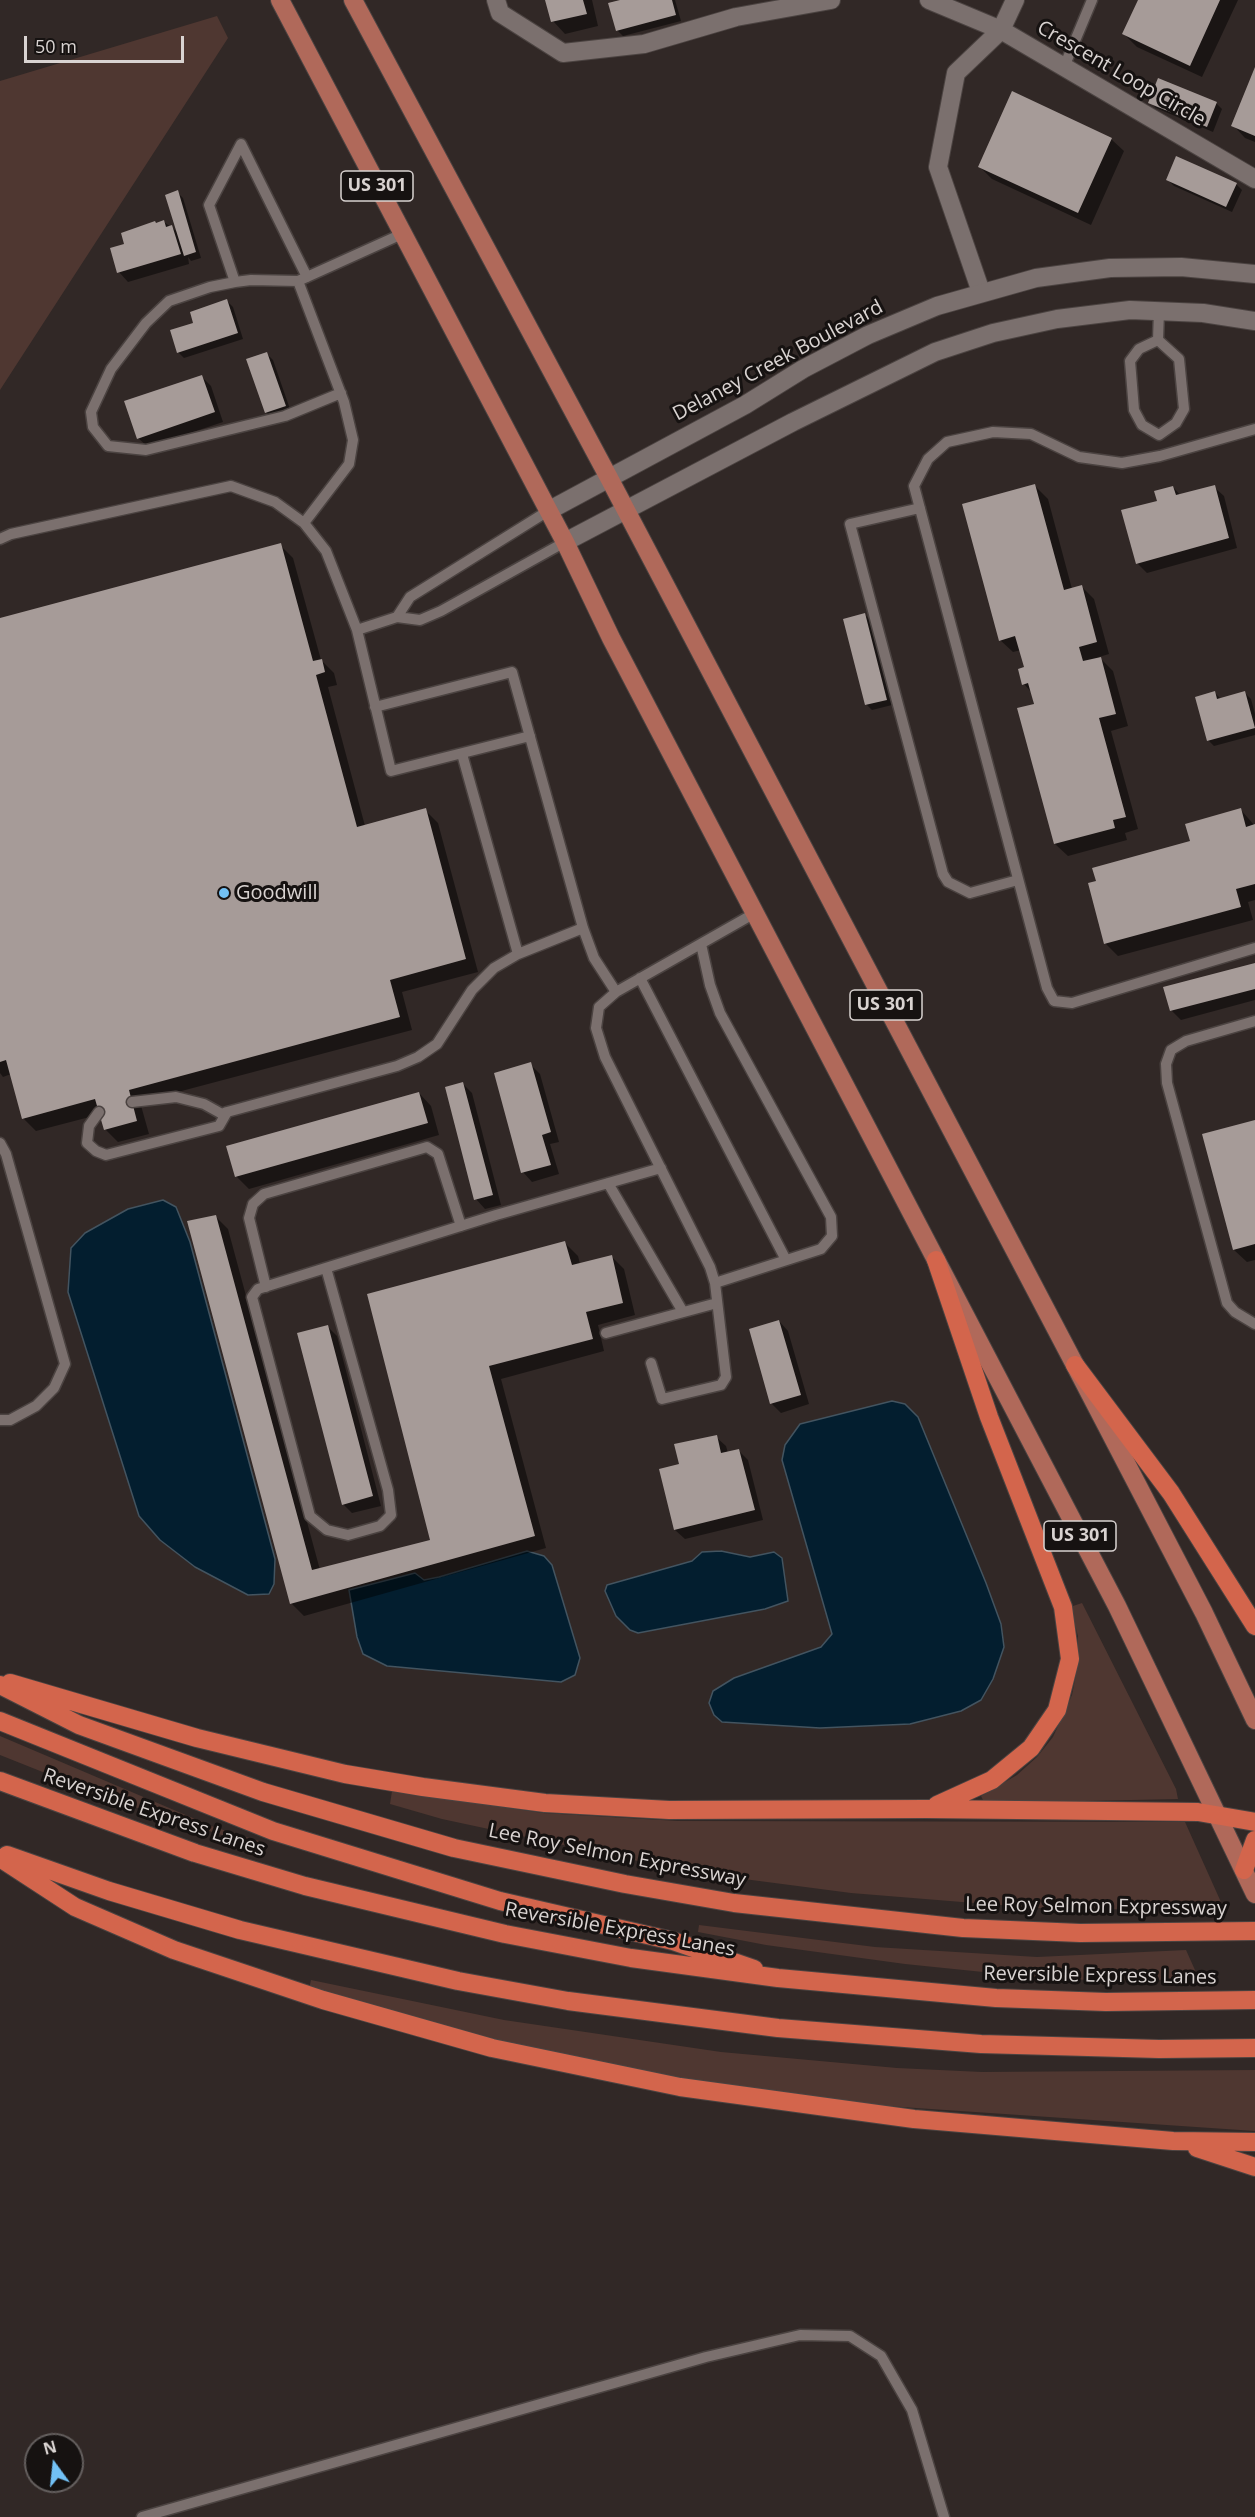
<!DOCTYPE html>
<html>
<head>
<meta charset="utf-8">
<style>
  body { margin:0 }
  #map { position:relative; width:1255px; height:2517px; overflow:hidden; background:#312826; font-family:"Open Sans",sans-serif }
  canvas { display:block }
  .north { position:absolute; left:24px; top:2433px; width:60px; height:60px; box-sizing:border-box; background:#161211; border:2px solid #645f5e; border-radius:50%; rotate:345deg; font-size:16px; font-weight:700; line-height:24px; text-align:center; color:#d9d3d1 }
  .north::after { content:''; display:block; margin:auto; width:21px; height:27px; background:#72c1f5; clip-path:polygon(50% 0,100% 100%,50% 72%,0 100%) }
  .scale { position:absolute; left:24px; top:36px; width:160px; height:27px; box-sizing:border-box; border:3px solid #d9d3d1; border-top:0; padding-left:8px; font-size:18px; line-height:21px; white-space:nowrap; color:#d9d3d1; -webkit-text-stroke:4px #161211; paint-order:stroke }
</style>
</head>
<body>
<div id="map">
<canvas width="1255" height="2517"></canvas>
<div class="north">N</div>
<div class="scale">50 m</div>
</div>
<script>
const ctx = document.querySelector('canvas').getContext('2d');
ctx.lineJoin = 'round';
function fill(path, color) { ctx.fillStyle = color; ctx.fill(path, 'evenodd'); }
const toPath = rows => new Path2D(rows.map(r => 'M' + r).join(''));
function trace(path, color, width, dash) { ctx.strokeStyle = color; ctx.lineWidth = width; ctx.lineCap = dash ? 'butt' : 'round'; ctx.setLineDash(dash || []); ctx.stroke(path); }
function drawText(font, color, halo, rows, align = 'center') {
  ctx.font = font + ' "Open Sans",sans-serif'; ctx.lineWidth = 6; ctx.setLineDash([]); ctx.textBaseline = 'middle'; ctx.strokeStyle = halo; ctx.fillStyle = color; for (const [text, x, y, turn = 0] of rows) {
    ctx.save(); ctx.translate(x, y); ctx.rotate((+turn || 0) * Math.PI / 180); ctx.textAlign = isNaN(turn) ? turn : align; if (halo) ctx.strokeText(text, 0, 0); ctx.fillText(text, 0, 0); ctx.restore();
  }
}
fill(toPath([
  [217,16,228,38,0,390,0,81],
  [1082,1603,1176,1789,1178,1799,993,1803,983,1800,981,1796,1017,1775,1037,1757,1053,1737,1063,1715,1072,1695,1078,1664,1078,1636,1070,1607],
  [0,1736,214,1827,259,1841,259,1847,113,1800,0,1755],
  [392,1791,543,1813,678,1821,1185,1822,1225,1911,1036,1908,851,1893,744,1879,652,1864,442,1819,390,1804],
  [699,1925,875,1947,1037,1957,1186,1950,1199,1979,1105,1981,1032,1977,905,1964,766,1945,698,1932],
  [311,1980,504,2020,721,2052,897,2068,982,2072,1255,2070,1255,2131,813,2101,682,2079,500,2042,309,1989]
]), '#4f3731');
const water = toPath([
  [163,1200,176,1207,190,1242,275,1559,274,1584,269,1594,248,1595,195,1567,160,1540,139,1516,68,1292,71,1248,85,1233,128,1209,163,1200],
  [892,1401,905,1404,918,1417,986,1583,1001,1624,1004,1647,993,1679,981,1700,961,1711,910,1724,820,1728,722,1722,714,1715,709,1703,713,1691,734,1678,821,1647,832,1634,782,1460,785,1445,800,1424,892,1401],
  [527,1551,544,1556,552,1565,580,1658,575,1675,561,1682,387,1666,363,1654,357,1637,349,1590,415,1573,424,1580,439,1577,527,1551],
  [721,1551,750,1557,774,1552,782,1558,788,1601,765,1609,638,1633,630,1630,616,1616,605,1591,607,1585,692,1561,702,1552,721,1551]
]);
fill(water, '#031e2f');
trace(water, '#435460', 1.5);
fill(toPath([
  [547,0,592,0,598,26,565,34,553,21],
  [626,0,675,0,681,21,623,36,617,30],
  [1139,0,1238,0,1202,77,1137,47,1124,34],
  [1255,72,1255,142,1245,138,1233,125],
  [1150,102,1216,103,1222,109,1213,132,1156,108],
  [1111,139,1124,151,1091,225,992,179,979,166],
  [1167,179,1236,184,1242,190,1232,212,1174,186],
  [177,192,183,198,201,258,191,261,188,257,189,264,128,282,119,272,126,245,164,222,179,233],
  [227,301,233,307,243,339,184,358,178,352,195,324],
  [267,354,273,360,291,412,272,418,266,412],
  [202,377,211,386,223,422,148,447,138,438],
  [1035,486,1048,499,1072,589,1082,587,1094,599,1109,654,1099,657,1113,671,1128,726,1111,731,1138,829,1125,833,1127,840,1068,856,1055,844,1032,693,1024,684,1026,668,1021,650,1013,652,1000,640],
  [1173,487,1181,496,1214,487,1224,496,1237,548,1147,573,1137,563],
  [280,545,293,558,321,660,334,673,337,685,328,687,365,826,425,810,438,823,478,972,402,992,412,1030,140,1102,149,1134,118,1142,105,1129,101,1114,36,1131,23,1118,11,1074,3,1077,0,1073,0,620],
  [865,615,871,621,892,705,872,710,866,704],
  [1215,693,1221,699,1245,693,1251,699,1255,714,1255,735,1214,746,1208,740],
  [1241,810,1255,826,1255,900,1248,902,1253,920,1118,956,1105,943,1192,842],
  [1255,965,1255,1000,1181,1020,1171,1010],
  [530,1064,540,1074,559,1142,550,1144,559,1174,532,1182,523,1172],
  [463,1084,472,1093,501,1205,485,1209,476,1199],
  [419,1093,431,1106,439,1135,249,1189,236,1176],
  [1255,1122,1255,1260,1247,1262,1234,1250],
  [215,1216,228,1229,320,1570,432,1541,369,1295,565,1243,578,1256,580,1264,611,1256,624,1269,635,1315,598,1325,604,1351,501,1379,546,1548,304,1616,291,1603],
  [779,1321,788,1331,809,1404,781,1413,772,1404,751,1330],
  [327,1326,337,1336,381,1506,352,1513,343,1504],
  [716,1437,726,1446,728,1453,739,1451,748,1460,763,1520,685,1539,675,1530,661,1470,681,1466]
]), '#0007');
fill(toPath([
  [545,0,583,0,587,14,551,22],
  [620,0,672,0,676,15,616,31,608,3],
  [1138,0,1220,0,1190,66,1122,34],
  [1255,67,1255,136,1231,126],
  [1158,78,1217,102,1207,127,1148,103],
  [1012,91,1112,138,1078,213,978,167],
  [1176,156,1237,183,1226,207,1166,180],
  [178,190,196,252,184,256,165,195],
  [164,220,166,227,172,225,181,254,117,273,110,248,124,244,121,233,155,221,156,223],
  [227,299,238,333,177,353,170,330,193,323,190,312],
  [267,352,286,406,265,413,246,359],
  [202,375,215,412,137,439,124,401],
  [1035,484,1064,590,1082,585,1097,642,1079,647,1083,661,1101,657,1116,714,1099,718,1126,817,1113,820,1115,828,1054,844,1017,708,1034,704,1028,683,1022,685,1018,669,1024,667,1015,636,999,641,962,504],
  [1215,485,1229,538,1136,564,1121,510,1157,501,1154,491,1173,486,1176,495],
  [281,543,313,661,322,659,325,672,316,675,357,827,426,808,466,959,390,980,400,1017,129,1090,137,1121,104,1130,95,1099,22,1119,6,1060,0,1062,0,618],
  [865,613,887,700,865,705,843,619],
  [1215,691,1217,699,1245,691,1255,728,1207,741,1195,697],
  [1241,808,1246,827,1255,824,1255,884,1236,889,1241,907,1104,944,1088,883,1096,881,1092,868,1190,841,1185,824],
  [1255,963,1255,989,1170,1011,1163,987],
  [531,1062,551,1132,542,1135,551,1165,521,1173,494,1073],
  [463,1082,493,1195,474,1200,445,1087],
  [419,1092,428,1123,235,1177,226,1146],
  [1255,1120,1255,1244,1233,1250,1202,1134],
  [216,1215,312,1570,430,1540,367,1294,565,1241,572,1265,612,1255,623,1303,586,1312,593,1339,489,1366,535,1536,290,1604,187,1221],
  [779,1320,801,1395,770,1404,749,1329],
  [328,1325,373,1496,342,1505,297,1333],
  [717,1435,721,1453,739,1449,755,1510,674,1530,659,1469,679,1464,674,1444]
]), '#a69b98');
const lane = toPath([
  [1064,67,1092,0],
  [298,281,251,280,235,282,210,287,169,301,146,323,111,369,91,412,93,427,108,446,146,450,285,416,341,393],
  [235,282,209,205,241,144,307,277],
  [1158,340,1179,359,1184,409,1176,423,1159,435,1142,425,1134,410,1130,361,1139,349,1158,340],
  [1158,340,1159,311],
  [1255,429,1160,456,1122,463,1079,457,1031,434,993,432,947,442,928,459,914,486,1047,988,1054,1001,1072,1003,1255,948],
  [920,508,850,524,943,874,948,882,970,893,1018,880],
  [548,511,410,597,397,617,420,620,441,611,565,542],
  [304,523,349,464,353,440,344,402,298,281,402,234],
  [0,539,11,534,231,486,275,502,304,523,326,551,357,630,391,771,530,736],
  [357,630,397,617],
  [375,707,512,672,583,928,594,958,616,992],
  [462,754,518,954],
  [701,944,710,985,720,1013,831,1217,832,1236,821,1249,715,1283],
  [640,978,786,1260],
  [1255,1021,1186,1041,1171,1050,1166,1064,1167,1083,1227,1303,1235,1312,1255,1324],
  [99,1112,89,1126,87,1143,96,1151,106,1155,219,1126,227,1112,222,1114,204,1104,176,1097,132,1102],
  [227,1112,397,1066,418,1057,437,1044,472,990,494,968,518,954,583,928],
  [0,1143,6,1154,65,1364,54,1388,36,1406,10,1420,0,1420],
  [608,1183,683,1312],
  [326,1268,388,1490,391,1515,380,1526,348,1535,327,1530,310,1516,252,1297,258,1289,496,1215,661,1168],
  [266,1287,249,1218,253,1204,264,1194,427,1147,438,1154,461,1226],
  [606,1333,717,1303],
  [651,1363,662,1399,721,1385,726,1377,715,1283,710,1267,605,1057,596,1028,599,1007,616,992,755,913],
  [142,2517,706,2357,800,2335,850,2336,881,2356,912,2410,944,2517]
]);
const street = toPath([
  [496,0,500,13,563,53,644,44,736,17,831,0],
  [929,0,1001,30,1255,179],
  [981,292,938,167,956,73,1001,30,1015,0]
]);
const secondary = toPath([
  [548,511,745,405,803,369,868,335,937,306,1036,278,1110,268,1181,267,1255,274],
  [565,542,793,422,935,352,993,333,1057,319,1130,310,1203,313,1255,321]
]);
const primary = toPath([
  [280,0,565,542,611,638,1117,1606,1255,1894],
  [353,0,608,476,1075,1365,1204,1613,1255,1720]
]);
const highway = toPath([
  [936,1260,989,1417,1063,1607,1070,1659,1057,1710,1031,1748,992,1780,937,1805],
  [1075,1365,1171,1493,1255,1626],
  [10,1683,197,1738,345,1774,423,1787,545,1803,669,1810,926,1809,1198,1812,1255,1822],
  [0,1685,79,1725,263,1792,454,1848,625,1884,734,1903,963,1928,1080,1933,1255,1931],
  [0,1721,273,1831,500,1901,673,1941,754,1969],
  [0,1781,195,1853,305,1886,505,1934,631,1958,778,1978,996,1998,1106,2002,1255,2000],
  [7,1855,109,1891,240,1930,458,1981,568,2001,778,2028,981,2044,1159,2049,1255,2048],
  [0,1858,75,1907,174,1950,323,2000,492,2048,680,2087,914,2119,1173,2141,1255,2142],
  [1244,1870,1255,1840],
  [1197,2148,1255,2167]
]);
trace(lane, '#4b4341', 13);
trace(street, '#4b4341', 20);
trace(secondary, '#4b4341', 20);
trace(primary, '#4b4341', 20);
trace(highway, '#4b4341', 20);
trace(lane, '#7b706e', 10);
trace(street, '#7b706e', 18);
trace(secondary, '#7b706e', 18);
trace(primary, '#b0695a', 18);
trace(highway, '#d3654c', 18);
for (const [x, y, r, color] of [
  [224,893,6,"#72c1f5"]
]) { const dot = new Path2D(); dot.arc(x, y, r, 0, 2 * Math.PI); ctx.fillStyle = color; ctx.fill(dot); trace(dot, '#161211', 2); }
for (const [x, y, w] of [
  [377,186,72],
  [886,1005,72],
  [1080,1536,72]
]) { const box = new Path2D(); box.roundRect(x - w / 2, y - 15, w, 30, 4.5); ctx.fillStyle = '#161211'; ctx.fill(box); trace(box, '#d9d3d1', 1.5); }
drawText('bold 18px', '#d9d3d1', null, [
  ["US 301",377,186],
  ["US 301",886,1005],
  ["US 301",1080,1536]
]);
drawText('20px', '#d9d3d1', '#161211', [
  ["Crescent Loop Circle",1121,74,30],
  ["Delaney Creek Boulevard",778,361,-28],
  ["Reversible Express Lanes",154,1813,19],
  ["Lee Roy Selmon Expressway",617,1856,11],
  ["Lee Roy Selmon Expressway",1096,1907,1],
  ["Reversible Express Lanes",620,1930,10],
  ["Reversible Express Lanes",1100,1976,1]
]);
drawText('20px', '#d9d3d1', '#161211', [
  ["Goodwill",236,893]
], 'left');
</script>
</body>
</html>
